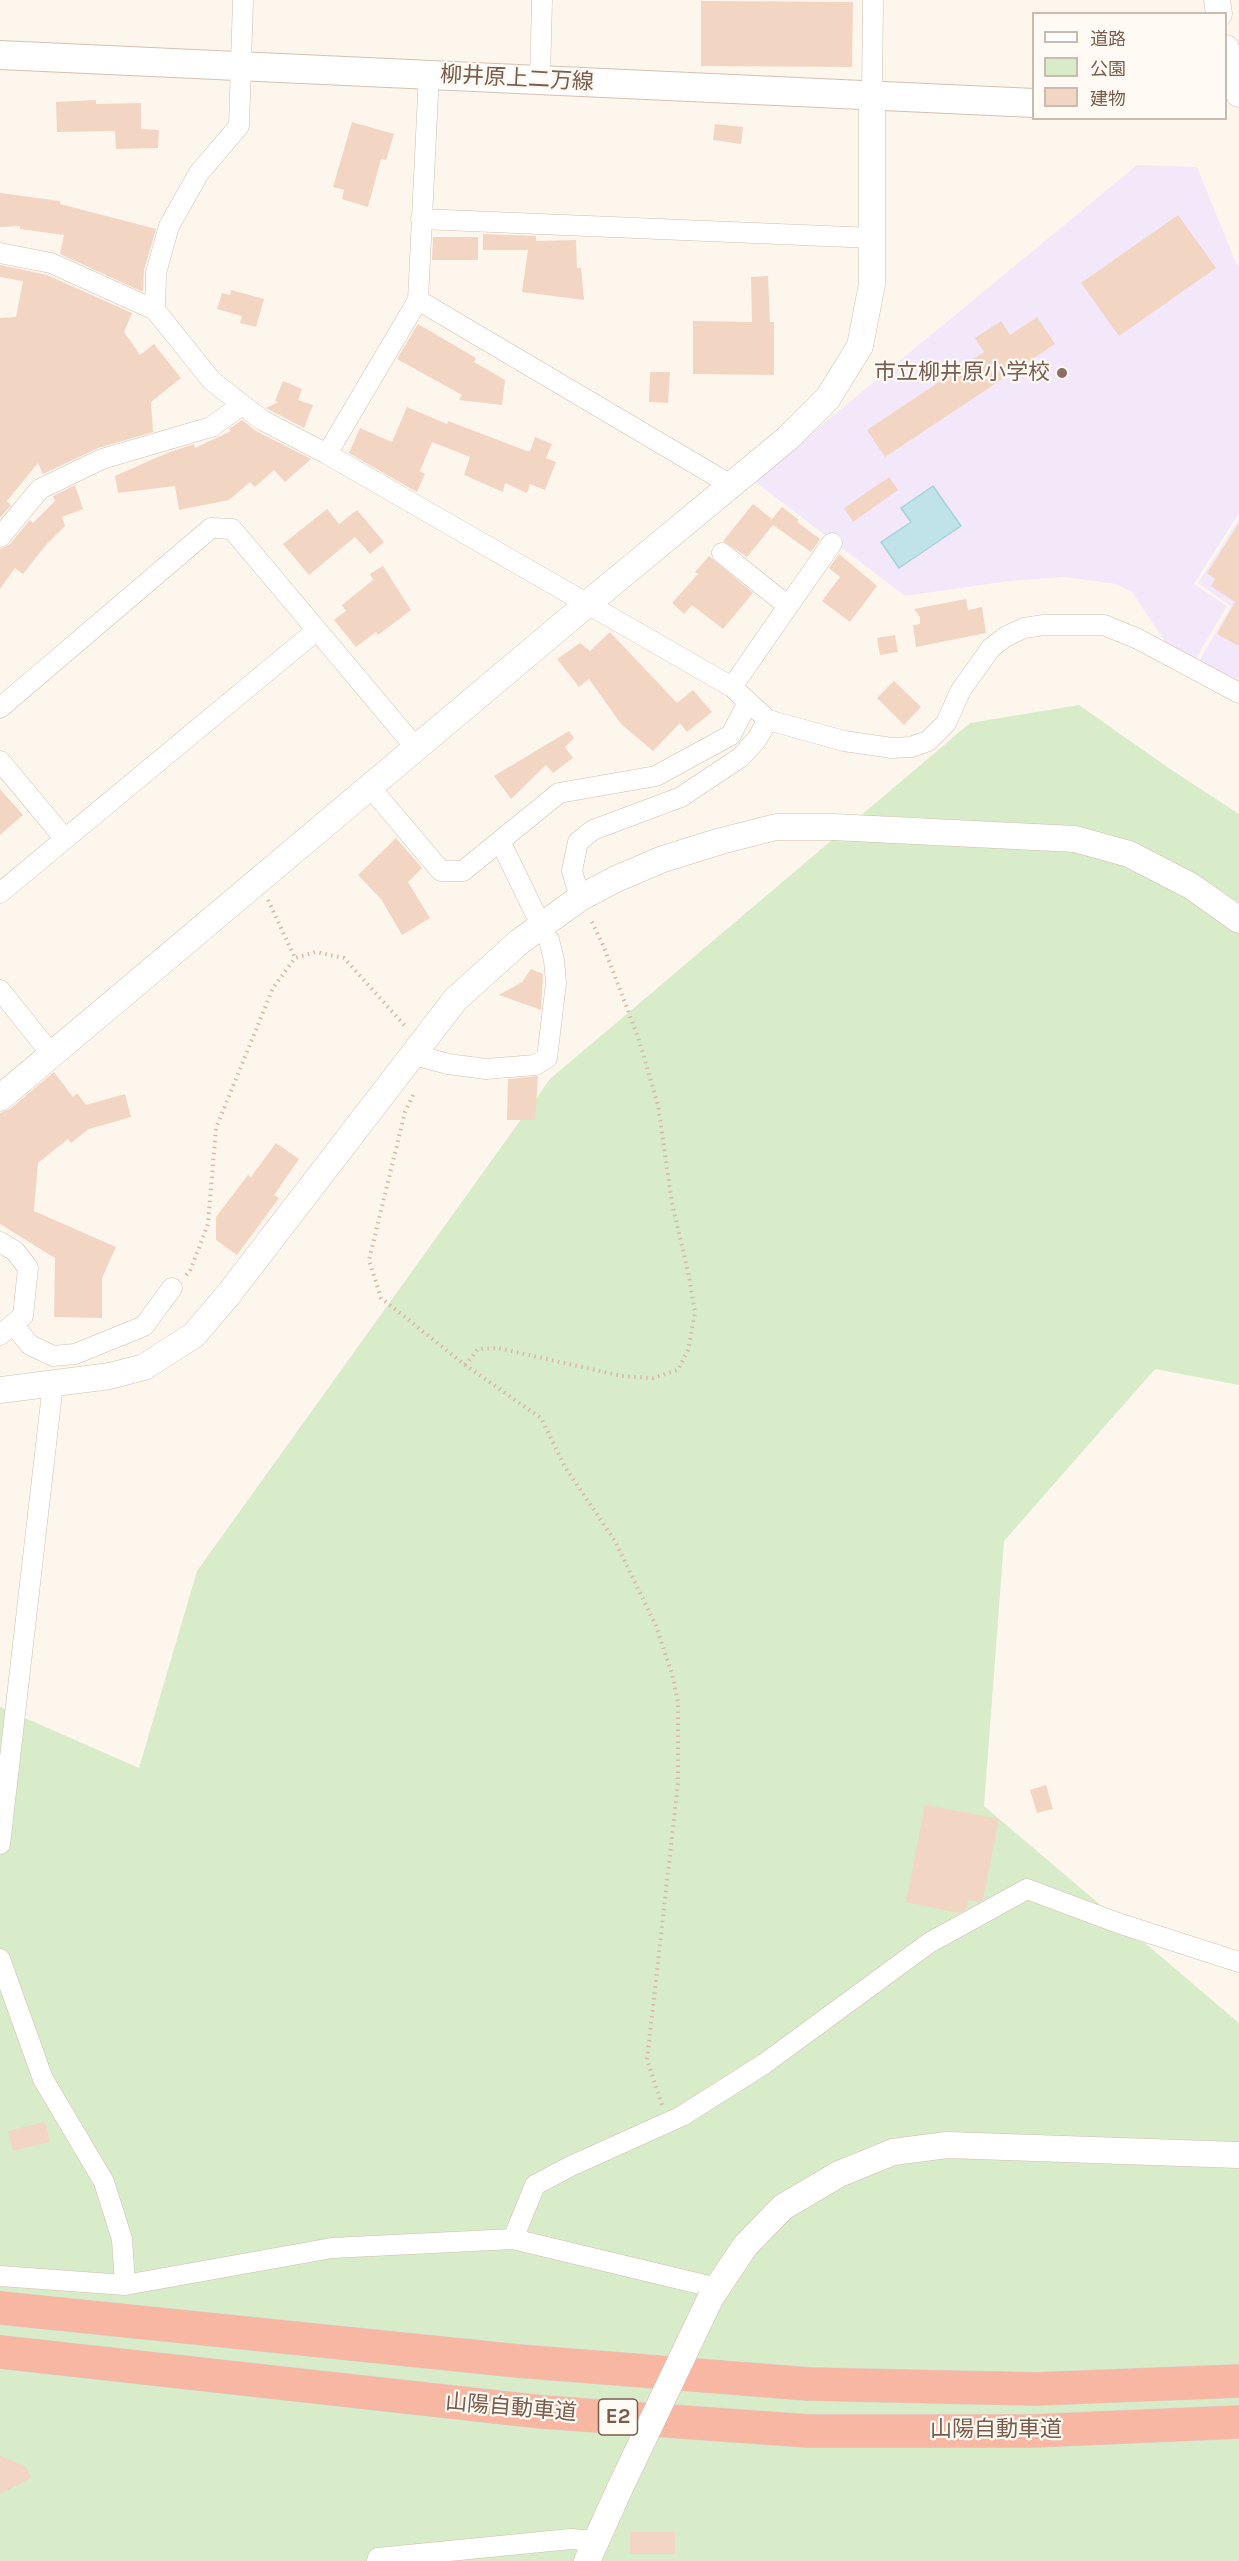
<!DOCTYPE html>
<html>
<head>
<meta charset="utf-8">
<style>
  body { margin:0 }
  #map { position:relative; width:1239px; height:2561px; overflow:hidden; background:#fdf6ec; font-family:Karla,"Noto Sans JP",sans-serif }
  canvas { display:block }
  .legend { position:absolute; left:1032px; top:12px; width:195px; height:108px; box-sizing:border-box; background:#fffaf3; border:2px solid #cabbb1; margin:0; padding:8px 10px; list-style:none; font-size:18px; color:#7a5c4d }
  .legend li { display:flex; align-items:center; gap:12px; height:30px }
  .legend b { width:30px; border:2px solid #cabbb1 }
</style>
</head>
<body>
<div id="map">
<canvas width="1239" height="2561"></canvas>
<ul class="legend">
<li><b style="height:8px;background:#fff"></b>道路</li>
<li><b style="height:16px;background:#d8ecc9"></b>公園</li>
<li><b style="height:16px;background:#f3d5c3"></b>建物</li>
</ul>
</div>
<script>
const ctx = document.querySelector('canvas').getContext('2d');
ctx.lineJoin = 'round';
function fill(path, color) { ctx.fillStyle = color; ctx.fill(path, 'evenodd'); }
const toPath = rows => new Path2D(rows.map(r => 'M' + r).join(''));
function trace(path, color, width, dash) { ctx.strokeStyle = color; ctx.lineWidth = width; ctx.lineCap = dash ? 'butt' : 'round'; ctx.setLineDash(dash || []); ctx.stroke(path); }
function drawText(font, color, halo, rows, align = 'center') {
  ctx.font = font + ' Karla,"Noto Sans JP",sans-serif'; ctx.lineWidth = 4.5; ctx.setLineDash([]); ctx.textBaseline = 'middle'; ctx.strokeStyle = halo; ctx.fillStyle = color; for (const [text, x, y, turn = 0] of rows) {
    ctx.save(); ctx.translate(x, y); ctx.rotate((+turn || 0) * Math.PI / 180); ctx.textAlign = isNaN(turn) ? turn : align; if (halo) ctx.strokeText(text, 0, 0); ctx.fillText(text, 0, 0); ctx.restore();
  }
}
fill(toPath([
  [1137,165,1197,167,1236,263,1239,266,1239,513,1194,584,1227,606,1195,660,1168,646,1132,592,1116,584,1064,577,1009,581,905,596,754,481],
  [1239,519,1239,680,1199,661,1231,606,1198,583]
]), '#f3e8fa');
fill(toPath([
  [1079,705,1173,771,1239,814,1239,1385,1155,1369,1004,1541,984,1806,1239,2023,1239,2561,0,2561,0,1707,139,1768,197,1571,550,1079,970,723]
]), '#d8ecc9');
const water = toPath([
  [933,486,961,526,899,568,881,542,911,522,901,508,933,486]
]);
fill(water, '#bfe3e8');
trace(water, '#a5d3da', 1.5);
fill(toPath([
  [701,1,853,2,852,67,701,66],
  [96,100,96,104,141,103,141,129,159,130,158,148,116,149,115,131,57,132,56,102],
  [352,122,394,134,386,160,381,159,368,207,342,199,344,190,333,187],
  [715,124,743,127,741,144,713,140],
  [0,193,60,201,60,204,156,229,144,270,143,292,60,254,64,235,20,229,20,226,0,227],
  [1178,215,1216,268,1119,336,1081,283],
  [483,234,536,236,536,241,576,240,577,268,581,268,584,300,522,292,528,250,483,250],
  [433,237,478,237,478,260,432,260],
  [0,265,47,275,132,313,124,332,140,355,154,344,181,378,151,402,153,432,98,448,43,474,38,463,7,501,11,505,0,518,0,318,16,317,23,281,0,277],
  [768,276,770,322,774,322,774,375,693,374,693,321,752,322,751,277],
  [231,290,264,299,256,327,240,323,242,316,217,309,222,293,230,295],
  [1037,317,1055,344,885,457,867,430,984,352,975,338,1001,321,1010,335],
  [418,324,476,358,474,362,505,380,502,405,459,400,462,395,397,359],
  [650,372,670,372,668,403,649,402],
  [283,381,302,389,298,400,313,405,304,428,266,408,278,402,275,401],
  [407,407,447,424,448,421,527,451,530,451,535,437,552,444,546,458,556,462,545,490,530,484,527,493,505,483,503,492,464,475,470,457,432,442,420,471,425,474,417,492,349,453,360,428,392,442],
  [242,420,256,431,311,459,285,482,274,470,255,487,250,482,229,500,179,510,175,486,118,493,115,476,167,453,194,444,195,448,231,431,229,429],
  [889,477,898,490,853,522,844,508],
  [75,485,83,509,62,517,65,526,46,545,23,574,15,568,0,589,0,549,9,545,30,520,33,523,55,501,53,496],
  [753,504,772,519,782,507,799,520,797,522,820,539,811,552,773,525,747,557,723,541],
  [327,509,339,524,357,510,384,542,370,554,355,537,309,575,283,544],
  [1239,523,1239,646,1217,634,1235,602,1211,586,1215,579,1207,573],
  [839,554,877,586,850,622,822,601,840,577,829,568],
  [709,556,753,593,723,629,692,605,684,614,672,603,698,574,695,572],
  [383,566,411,610,378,635,376,632,356,647,334,620,346,611,342,605,373,580,370,574],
  [966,599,968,610,982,607,986,633,916,647,913,625,920,624,920,617,914,609],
  [610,632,677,703,693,690,712,712,687,732,680,723,653,751,621,724,589,679,579,687,557,659,580,643,590,651],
  [895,635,898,652,880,655,877,638],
  [894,681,921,707,904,725,877,698],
  [569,731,574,738,565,747,573,758,553,773,546,765,511,799,494,776],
  [0,789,23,815,0,835],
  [396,838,422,868,408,882,430,918,402,935,381,899,358,875],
  [531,969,543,974,541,1010,499,995,522,982],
  [54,1072,73,1097,77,1093,86,1105,125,1094,131,1117,89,1129,71,1143,68,1139,38,1163,34,1211,116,1247,102,1278,102,1318,54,1317,55,1258,0,1224,0,1113,10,1109],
  [538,1076,535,1120,507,1120,508,1079],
  [276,1143,299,1159,274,1195,279,1198,237,1255,216,1240,216,1217,248,1175,251,1177],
  [1046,1785,1053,1809,1037,1813,1030,1790],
  [925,1805,999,1819,983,1899,979,1902,968,1900,966,1909,959,1913,906,1902],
  [45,2122,50,2142,13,2151,8,2131],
  [0,2456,25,2466,31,2478,0,2494],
  [630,2532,675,2532,675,2554,630,2554]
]), '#f3d5c3');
const minor = toPath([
  [540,80,542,0],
  [872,97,873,0],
  [421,219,873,238],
  [0,253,51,263,155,310,212,381,262,420,327,454,732,687,768,720,844,741,892,748,911,747,928,741,946,723,961,690,991,648,1005,637,1024,628,1044,625,1104,625,1138,639,1239,693],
  [418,300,731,485],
  [155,310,156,273,169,226,199,173,239,126,243,0],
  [327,454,418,300,429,74],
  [0,537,40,489,102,459,211,427,242,405],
  [722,553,788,606],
  [732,687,832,543],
  [0,708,211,528,232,529,416,748],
  [0,761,65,839],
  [370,787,441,871,463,871,559,793,656,776,731,735,748,702],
  [500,841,535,913],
  [0,893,317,630],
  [580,898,572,871,578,842,593,830,681,797,741,757,757,739,768,720],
  [0,990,52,1055],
  [411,1054,448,1064,486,1069,535,1065,547,1058,556,983,554,960,549,940],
  [0,1242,15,1251,28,1268,23,1316,0,1335],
  [13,1324,30,1345,53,1356,75,1354,144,1326,172,1288],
  [0,1844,53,1384],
  [0,1959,43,2079,104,2182,122,2239,125,2285],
  [513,2239,535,2185,571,2166,682,2116,764,2064,929,1943,1027,1889,1118,1923,1239,1962],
  [0,2276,125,2285,332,2248,513,2239,717,2288],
  [377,2561,378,2558,571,2539,596,2541]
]);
const tertiary = toPath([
  [1217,0,1219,14],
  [1226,48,1239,94],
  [0,1098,586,605,788,438,828,398,860,346,872,284,872,97],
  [0,1390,110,1376,144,1367,194,1335,228,1295,455,1000,519,942,580,898,616,879,663,859,721,841,776,827,833,827,1075,839,1129,854,1191,886,1239,920],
  [711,2297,745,2246,783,2207,839,2174,893,2152,947,2145,1239,2155],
  [587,2561,620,2488]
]);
const secondary = toPath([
  [0,55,1034,103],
  [1226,84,1239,80]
]);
const motorway = toPath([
  [0,2308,518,2361,808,2384,1035,2389,1239,2381],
  [0,2352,542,2412,808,2431,1033,2431,1239,2422]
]);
trace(minor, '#d1beb0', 21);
trace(tertiary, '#d1beb0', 27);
trace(secondary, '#d6c0b0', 30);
trace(motorway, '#dad1cd', 34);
trace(toPath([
  [268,900,295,958],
  [413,1095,405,1112,369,1260,381,1298,465,1365,541,1418,565,1467,615,1541,656,1626,672,1674,678,1702,678,1783,647,2060,662,2105],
  [186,1275,190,1271,208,1224,216,1128,273,988,295,958,316,952,344,958,406,1027],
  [465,1365,478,1349,498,1348,622,1376,653,1378,678,1370,688,1350,695,1313,689,1276,672,1203,658,1105,638,1037,603,945,590,918]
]), '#d9b8a5', 4, [1.5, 4.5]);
trace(minor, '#fff', 20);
trace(tertiary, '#fff', 26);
trace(secondary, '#fff', 28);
trace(motorway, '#f7b7a3', 33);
const tertiaryBridge = toPath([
  [620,2488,711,2297]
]);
trace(tertiaryBridge, '#d1beb0', 27, []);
trace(tertiaryBridge, '#fff', 26);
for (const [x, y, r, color] of [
  [1062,373,6,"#8d6e63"]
]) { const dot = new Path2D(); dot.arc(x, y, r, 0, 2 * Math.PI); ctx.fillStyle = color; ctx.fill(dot); trace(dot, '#fffaf3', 2); }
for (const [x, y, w] of [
  [618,2417,39]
]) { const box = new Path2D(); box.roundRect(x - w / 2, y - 18, w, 36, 4.5); ctx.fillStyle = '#fffaf3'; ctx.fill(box); trace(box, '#7a5c4d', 1.5); }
drawText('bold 21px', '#7a5c4d', null, [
  ["E2",618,2417]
]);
drawText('22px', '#7a5c4d', '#fffaf3', [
  ["柳井原上二万線",517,79,3],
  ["山陽自動車道",511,2408,5],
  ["山陽自動車道",996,2430]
]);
drawText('22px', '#785e54', '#fffaf3', [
  ["市立柳井原小学校",1050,373]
], 'right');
</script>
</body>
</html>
